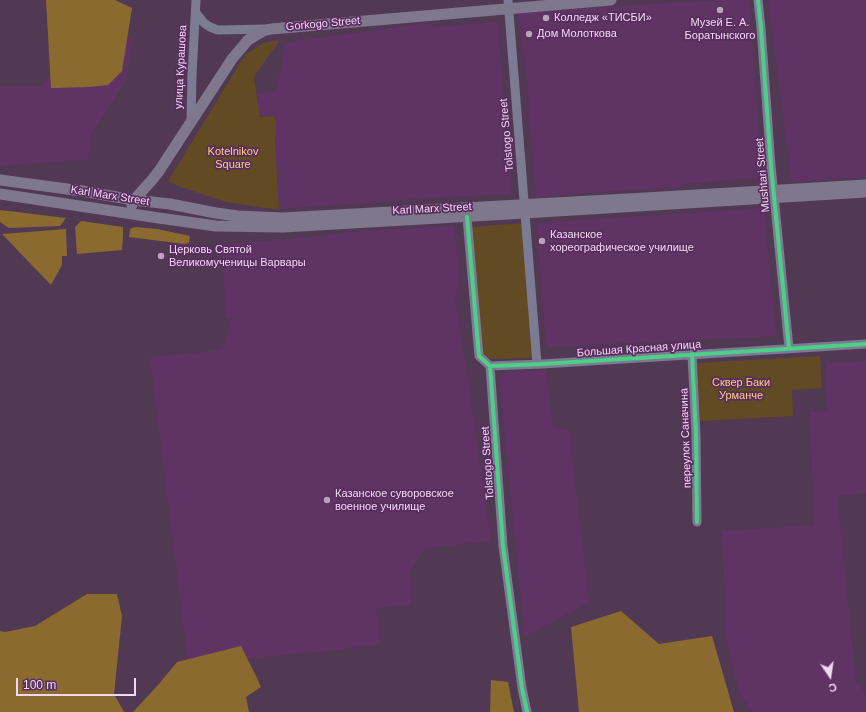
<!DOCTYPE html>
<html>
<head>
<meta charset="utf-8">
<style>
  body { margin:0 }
  #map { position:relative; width:866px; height:712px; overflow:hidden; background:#513953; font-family:Helvetica,sans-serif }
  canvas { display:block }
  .north { position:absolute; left:810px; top:656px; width:40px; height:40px; -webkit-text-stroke:3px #592e5e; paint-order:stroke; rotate:167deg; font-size:11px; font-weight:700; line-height:16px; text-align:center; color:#f2d7f4 }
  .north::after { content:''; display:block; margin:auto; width:14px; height:18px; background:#f2d7f4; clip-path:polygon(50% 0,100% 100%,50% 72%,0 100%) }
  .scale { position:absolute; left:16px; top:678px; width:120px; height:18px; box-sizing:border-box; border:2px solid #f2d7f4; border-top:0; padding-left:5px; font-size:12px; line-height:14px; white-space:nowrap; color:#f2d7f4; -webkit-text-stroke:3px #592e5e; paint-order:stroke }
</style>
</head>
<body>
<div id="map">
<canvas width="866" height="712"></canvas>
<div class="north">С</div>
<div class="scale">100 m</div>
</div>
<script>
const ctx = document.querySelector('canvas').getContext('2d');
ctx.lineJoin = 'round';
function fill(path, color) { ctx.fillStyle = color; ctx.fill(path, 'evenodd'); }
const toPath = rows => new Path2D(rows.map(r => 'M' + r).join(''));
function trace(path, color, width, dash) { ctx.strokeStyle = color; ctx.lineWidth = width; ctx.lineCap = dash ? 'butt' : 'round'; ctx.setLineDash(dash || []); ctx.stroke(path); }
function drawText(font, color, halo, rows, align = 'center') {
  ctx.font = font + ' Helvetica,sans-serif'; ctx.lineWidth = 3.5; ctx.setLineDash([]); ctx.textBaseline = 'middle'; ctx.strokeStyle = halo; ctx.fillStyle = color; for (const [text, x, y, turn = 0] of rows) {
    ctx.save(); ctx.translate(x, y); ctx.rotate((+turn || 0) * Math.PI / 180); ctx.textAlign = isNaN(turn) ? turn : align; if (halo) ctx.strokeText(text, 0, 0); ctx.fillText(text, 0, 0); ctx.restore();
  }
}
fill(toPath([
  [720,0,749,0,762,177,683,184,683,187,585,193,536,198,527,79,518,12],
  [768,0,866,0,866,177,792,182],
  [498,22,504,112,512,194,446,197,279,209,275,143,276,127,275,116,260,117,257,94,276,91,286,45,291,41,294,41,423,24,432,24,433,27],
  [133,37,126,80,91,134,87,161,74,160,0,166,0,87,43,86,49,75,81,64],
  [764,208,776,336,546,347,537,223],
  [454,226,459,276,455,304,466,367,491,541,424,548,410,573,411,605,375,608,380,639,376,645,326,651,249,658,188,662,150,357,222,350,232,318,226,319,222,244,283,240,351,232,391,229],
  [866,361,866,493,837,496,856,681,865,693,866,712,753,712,739,693,727,641,722,531,814,525,810,412,827,411,826,363],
  [546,370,553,427,569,431,589,603,525,636,499,378,501,375,506,372]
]), '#603365');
fill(toPath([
  [280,40,257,72,254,78,260,117,275,116,276,127,275,143,279,209,265,208,226,202,178,186,168,181,245,55,263,43],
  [523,223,534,353,531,358,491,359,484,356,482,348,471,227],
  [820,356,822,388,792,390,793,416,700,421,697,363]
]), '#614a24');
fill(toPath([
  [46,0,115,0,132,8,122,71,108,85,89,87,51,88],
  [0,210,66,218,60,226,9,228,0,222],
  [81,221,123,227,123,236,122,250,77,254,75,227],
  [135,227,157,229,190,236,189,243,184,244,129,237,130,229],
  [66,229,67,256,62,256,62,265,51,285,2,234],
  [87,594,117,594,122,616,114,694,124,712,0,712,0,631,5,632,35,626],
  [621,611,659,644,712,636,734,712,579,712,571,627],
  [241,646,256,676,261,687,246,697,249,712,133,712,158,685,177,662],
  [491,680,508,682,514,712,490,712]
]), '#8b6a2f');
trace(toPath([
  [508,0,537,364],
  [758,0,761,28,771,166,789,348],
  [196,13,204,23,210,27,218,30,268,29],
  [191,122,192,75,196,0],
  [467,217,479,356,490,366,503,546,522,688,527,712],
  [692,354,696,435,697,522],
  [490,366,542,364,866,344]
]), '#7b7c93', 9);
trace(toPath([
  [0,180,82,191,134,200,170,204,216,213,238,216,282,218,628,199,866,185],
  [0,194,159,218,216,226,283,227,508,214,866,192],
  [132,205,134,200,152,180,159,171,232,59,248,40,263,31,271,29,611,0]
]), '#7f788d', 11);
trace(toPath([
  [758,0,761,28,771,166,789,348],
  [467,217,479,356,490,366,503,546,522,688,527,712],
  [692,354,696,435,697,522],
  [490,366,542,364,866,344]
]), '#4dcf88', 4);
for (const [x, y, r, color] of [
  [720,10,4,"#baa0bc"],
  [546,18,4,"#baa0bc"],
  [529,34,4,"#baa0bc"],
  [542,241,4,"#baa0bc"],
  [161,256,4,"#baa0bc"],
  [327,500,4,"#baa0bc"]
]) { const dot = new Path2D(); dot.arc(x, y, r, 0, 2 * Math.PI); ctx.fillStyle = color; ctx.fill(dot); trace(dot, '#592e5e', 1.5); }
drawText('11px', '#f2d7f4', '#592e5e', [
  ["Колледж «ТИСБИ»",554,18],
  ["Музей Е. А.",720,23,"center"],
  ["Боратынского",720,36,"center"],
  ["Дом Молоткова",537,34],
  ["Казанское",550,235],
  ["хореографическое училище",550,248],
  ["Церковь Святой",169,250],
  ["Великомученицы Варвары",169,263],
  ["Казанское суворовское",335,494],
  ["военное училище",335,507]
], 'left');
drawText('11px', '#f2d7f4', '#592e5e', [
  ["Gorkogo Street",323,24,-5],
  ["улица Курашова",181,67,-87],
  ["Tolstogo Street",507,135,-95],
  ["Mushtari Street",763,175,-95],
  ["Karl Marx Street",110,196,9],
  ["Karl Marx Street",432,209,-3],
  ["Большая Красная улица",639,349,-4],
  ["переулок Саначина",686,438,-92],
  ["Tolstogo Street",488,463,-94]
]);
drawText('11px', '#fcd079', '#592e5e', [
  ["Kotelnikov",233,152],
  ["Square",233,165],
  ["Сквер Баки",741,383],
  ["Урманче",741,396]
]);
</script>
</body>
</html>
